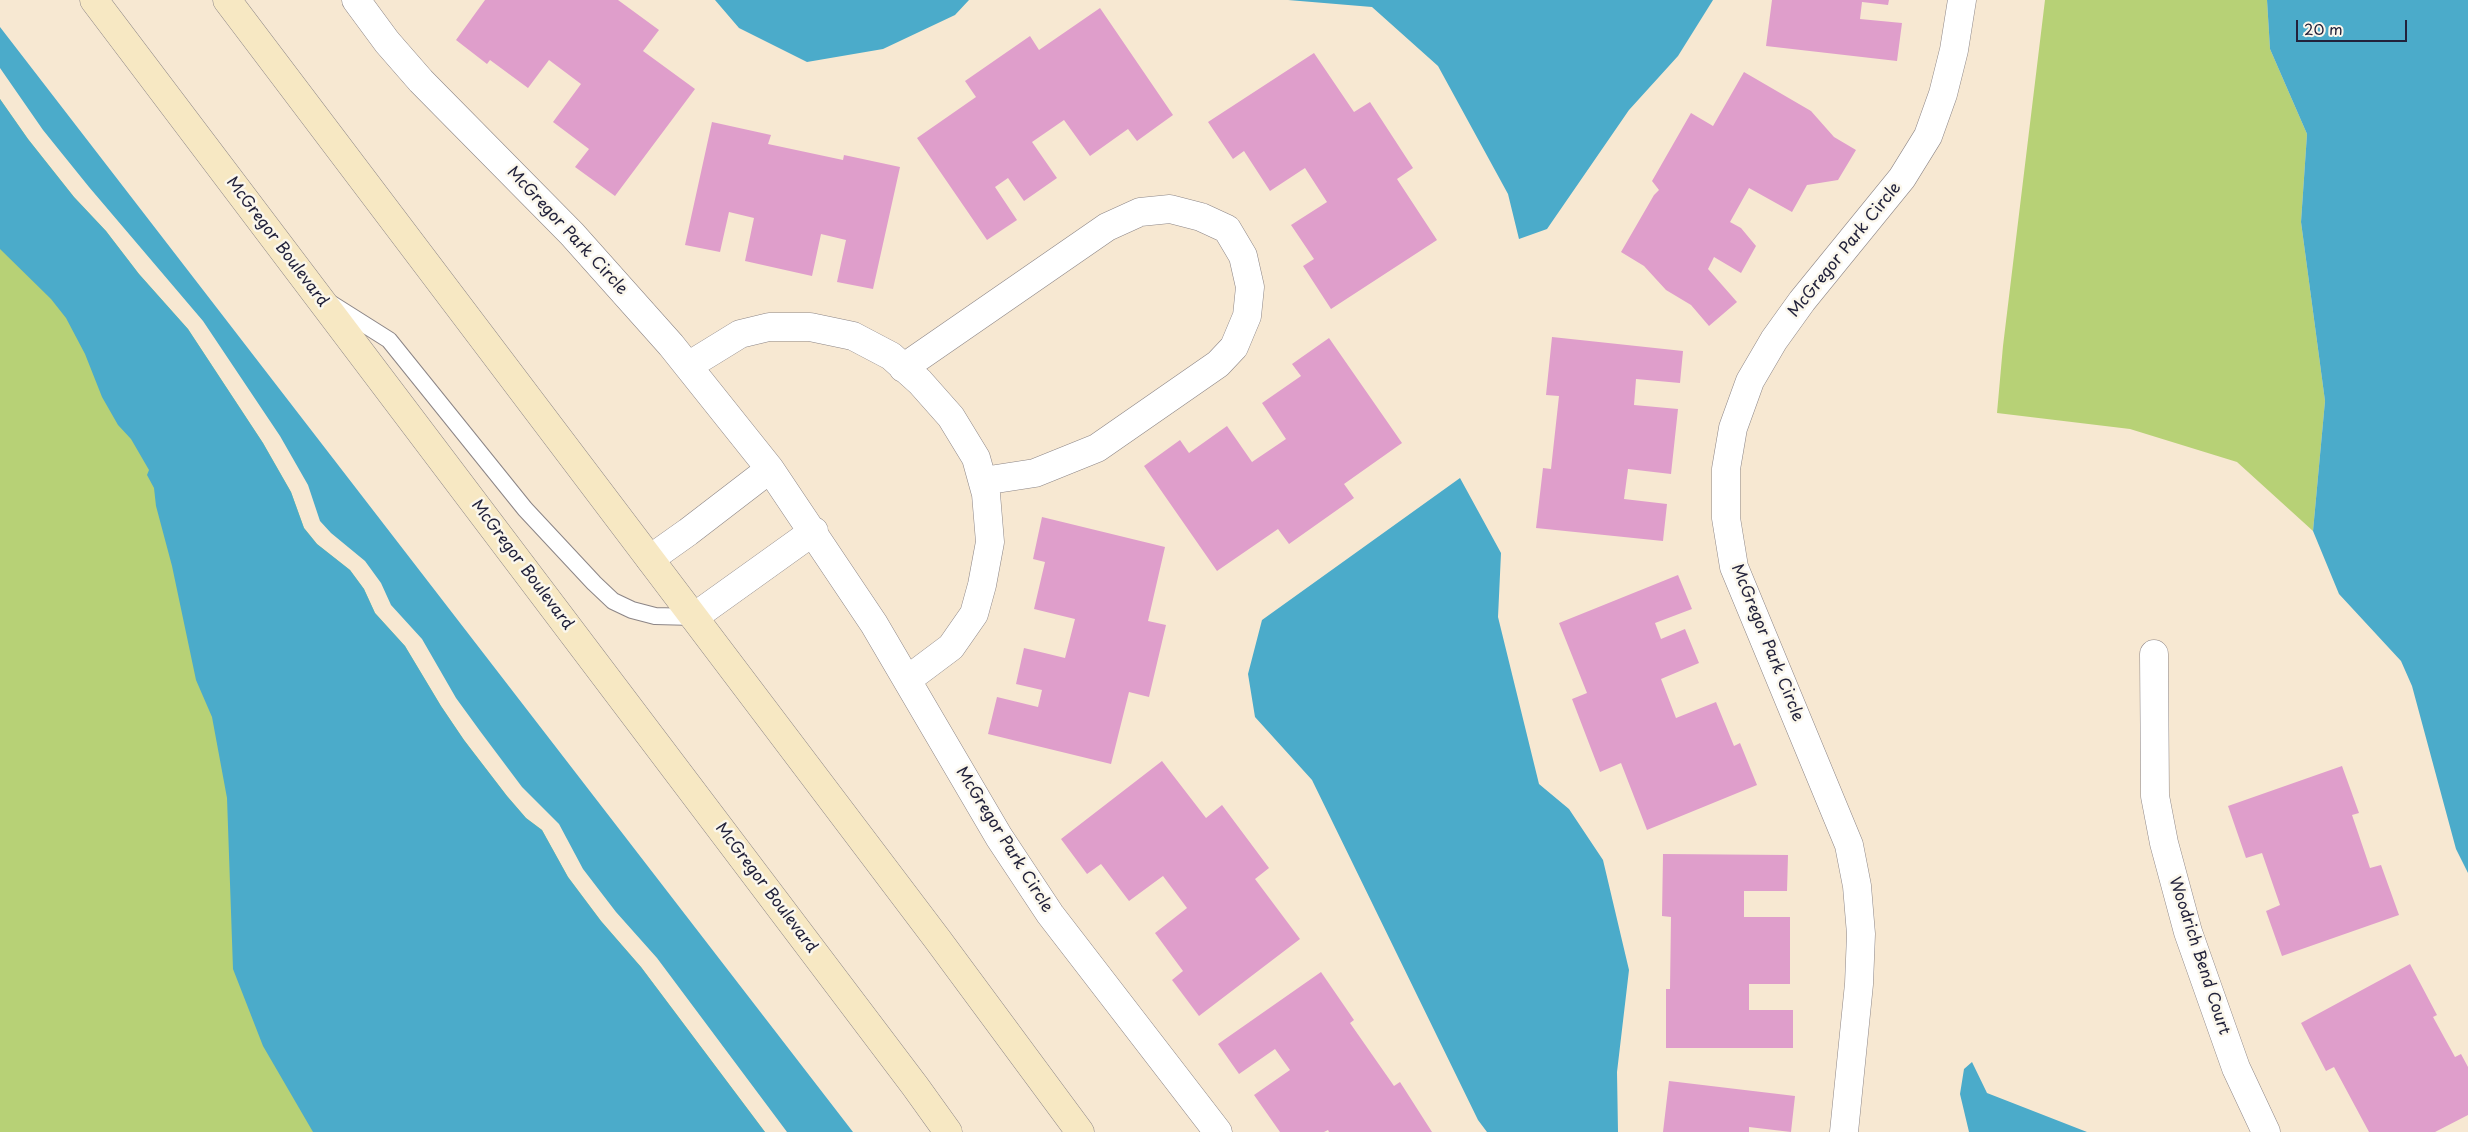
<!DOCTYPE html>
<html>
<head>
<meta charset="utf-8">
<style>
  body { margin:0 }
  #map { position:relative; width:2468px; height:1132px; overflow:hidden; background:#f7e8d2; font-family:"Playpen Sans",sans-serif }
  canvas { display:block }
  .scale { position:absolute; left:2296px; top:20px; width:111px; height:22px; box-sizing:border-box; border:2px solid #22223b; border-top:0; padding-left:6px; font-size:15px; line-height:18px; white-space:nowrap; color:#22223b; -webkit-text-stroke:4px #fbf7ec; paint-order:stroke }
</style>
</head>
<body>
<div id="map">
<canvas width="2468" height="1132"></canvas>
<div class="scale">20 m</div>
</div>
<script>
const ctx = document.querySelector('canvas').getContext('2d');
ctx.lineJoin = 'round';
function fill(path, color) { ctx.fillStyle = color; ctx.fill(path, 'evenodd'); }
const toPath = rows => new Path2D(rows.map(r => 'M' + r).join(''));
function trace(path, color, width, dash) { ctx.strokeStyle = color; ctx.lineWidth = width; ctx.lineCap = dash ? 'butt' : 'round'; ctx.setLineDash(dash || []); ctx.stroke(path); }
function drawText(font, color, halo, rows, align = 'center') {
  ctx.font = font + ' "Playpen Sans",sans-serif'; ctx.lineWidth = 5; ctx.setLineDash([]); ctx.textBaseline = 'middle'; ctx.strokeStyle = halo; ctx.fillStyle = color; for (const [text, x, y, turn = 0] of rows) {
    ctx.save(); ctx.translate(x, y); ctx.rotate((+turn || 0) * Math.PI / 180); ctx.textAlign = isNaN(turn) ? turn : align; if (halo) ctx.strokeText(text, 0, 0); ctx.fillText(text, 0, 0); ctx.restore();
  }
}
fill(toPath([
  [2045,0,2267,0,2270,49,2307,134,2301,222,2325,401,2313,531,2237,462,2130,429,1997,413,2003,346],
  [0,99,28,139,74,197,106,231,139,274,188,329,263,443,291,492,304,528,317,544,350,570,364,589,375,613,405,646,441,706,464,740,507,796,526,818,542,830,568,877,601,921,641,967,765,1132,0,1132]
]), '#b7d176');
fill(toPath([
  [715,0,969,0,955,15,883,49,807,62,739,28],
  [1288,0,1713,0,1678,56,1629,110,1547,229,1519,239,1508,194,1438,66,1372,7],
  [2267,0,2468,0,2468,873,2456,849,2412,686,2401,661,2339,594,2313,531,2325,401,2301,222,2307,134,2270,49],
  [0,27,853,1132,787,1132,657,958,616,912,583,869,559,824,522,787,480,731,456,698,422,639,391,605,381,583,365,561,331,533,320,521,308,485,280,436,203,321,89,187,43,130,0,68],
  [0,99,28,139,74,197,106,231,139,274,188,329,263,443,291,492,304,528,317,544,350,570,364,589,375,613,405,646,441,706,464,740,507,796,526,818,542,830,568,877,601,921,641,967,765,1132,313,1132,263,1046,233,969,227,798,212,717,196,680,172,566,156,506,154,488,147,475,149,470,131,439,118,425,102,397,85,354,66,318,51,299,0,249],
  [1460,478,1501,553,1498,617,1539,784,1569,809,1603,860,1629,970,1617,1072,1618,1132,1487,1132,1478,1120,1312,780,1255,717,1248,674,1262,620],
  [1972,1062,1987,1093,2087,1132,1969,1132,1960,1094,1964,1069]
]), '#4babca');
fill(toPath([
  [485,0,618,0,659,30,643,51,695,89,615,196,575,167,589,149,553,122,581,84,549,60,528,88,490,60,487,64,456,40],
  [1772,0,1889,0,1888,5,1862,2,1860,19,1902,23,1897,61,1766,46],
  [1100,8,1173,115,1137,141,1128,129,1090,156,1064,120,1032,142,1057,178,1024,201,1008,178,995,187,1017,220,987,240,917,138,976,97,965,81,1030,36,1039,50],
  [1314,53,1354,112,1370,102,1413,168,1397,179,1437,240,1331,309,1303,266,1314,259,1291,225,1327,202,1305,168,1270,191,1244,151,1233,159,1208,122],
  [1744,72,1811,111,1834,137,1856,150,1838,180,1807,185,1792,212,1749,188,1730,222,1741,228,1756,246,1741,273,1714,257,1708,269,1737,302,1709,326,1691,305,1666,290,1644,266,1621,252,1654,195,1659,190,1652,181,1691,113,1713,126],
  [712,122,771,135,768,144,843,160,844,155,900,167,873,289,837,282,846,240,821,234,812,276,745,261,754,218,729,212,720,252,685,245],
  [1552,337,1683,351,1680,383,1636,379,1634,405,1678,409,1671,474,1628,469,1624,499,1667,504,1663,541,1536,528,1543,468,1551,469,1559,396,1546,395],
  [1329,338,1402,443,1344,484,1354,498,1289,544,1278,529,1217,571,1144,466,1180,440,1189,453,1227,426,1252,462,1286,439,1262,403,1301,376,1292,364],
  [1042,517,1165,547,1148,621,1166,625,1149,697,1129,692,1111,764,988,734,997,697,1038,707,1042,690,1016,684,1024,648,1065,658,1075,619,1034,609,1045,562,1033,559],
  [1678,575,1692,609,1655,623,1661,639,1685,629,1699,663,1661,679,1676,718,1716,702,1734,746,1740,743,1757,785,1647,830,1621,763,1600,772,1572,699,1587,693,1559,623],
  [1162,761,1206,818,1222,805,1269,868,1255,879,1300,939,1199,1016,1172,980,1183,971,1155,933,1187,908,1163,876,1129,901,1101,864,1087,874,1061,839],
  [2342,766,2359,813,2352,815,2370,868,2381,865,2399,915,2282,956,2266,911,2280,905,2262,853,2246,858,2228,806],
  [1663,854,1788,855,1787,891,1744,891,1744,917,1790,917,1790,984,1749,984,1749,1010,1793,1010,1793,1048,1666,1048,1666,989,1670,989,1671,917,1662,916],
  [2410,964,2437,1015,2433,1017,2455,1057,2461,1054,2468,1067,2468,1115,2435,1132,2369,1132,2334,1067,2326,1071,2301,1023],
  [1321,972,1354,1020,1350,1023,1394,1086,1400,1082,1432,1132,1329,1132,1328,1130,1324,1132,1280,1132,1254,1095,1290,1070,1275,1049,1239,1074,1218,1044],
  [1669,1081,1795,1096,1791,1132,1749,1127,1749,1132,1663,1132]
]), '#df9ecb');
const service = toPath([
  [332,304,389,340,525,509,594,583,613,601,632,610,655,616,694,617]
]);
const minor = toPath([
  [356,0,387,42,421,81,572,234,671,345,770,469,874,624,999,837,1050,914,1218,1132],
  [688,366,740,334,769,327,810,327,853,336,891,356,920,382,951,417,976,458,986,494,990,542,982,585,974,614,951,647,907,680],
  [903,368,1107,227,1140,212,1170,209,1201,217,1227,229,1243,256,1250,287,1247,316,1234,347,1218,364,1097,448,1035,473,983,481],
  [650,559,688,532,770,469],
  [694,617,814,531],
  [2154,654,2155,796,2164,843,2188,932,2236,1068,2266,1132],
  [1844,1132,1859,984,1861,934,1857,886,1849,845,1734,567,1726,518,1726,469,1733,428,1750,381,1774,340,1802,301,1902,178,1928,136,1943,94,1954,50,1962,0]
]);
const secondary = toPath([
  [94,0,915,1086,948,1132],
  [227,0,938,940,1080,1132]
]);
trace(service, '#8c8586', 18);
trace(minor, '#8c8586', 29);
trace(secondary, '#8c8586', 29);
trace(service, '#fff', 16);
trace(minor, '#fff', 28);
trace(secondary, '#f7e8c3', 28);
drawText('16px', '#22223b', '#fbf7ec', [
  ["McGregor Park Circle",567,231,47],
  ["McGregor Boulevard",277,242,53],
  ["McGregor Park Circle",1845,250,-51],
  ["McGregor Boulevard",522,565,53],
  ["McGregor Park Circle",1767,643,68],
  ["McGregor Park Circle",1004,840,58],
  ["McGregor Boulevard",766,888,53],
  ["Woodrich Bend Court",2199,956,72]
]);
</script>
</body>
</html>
